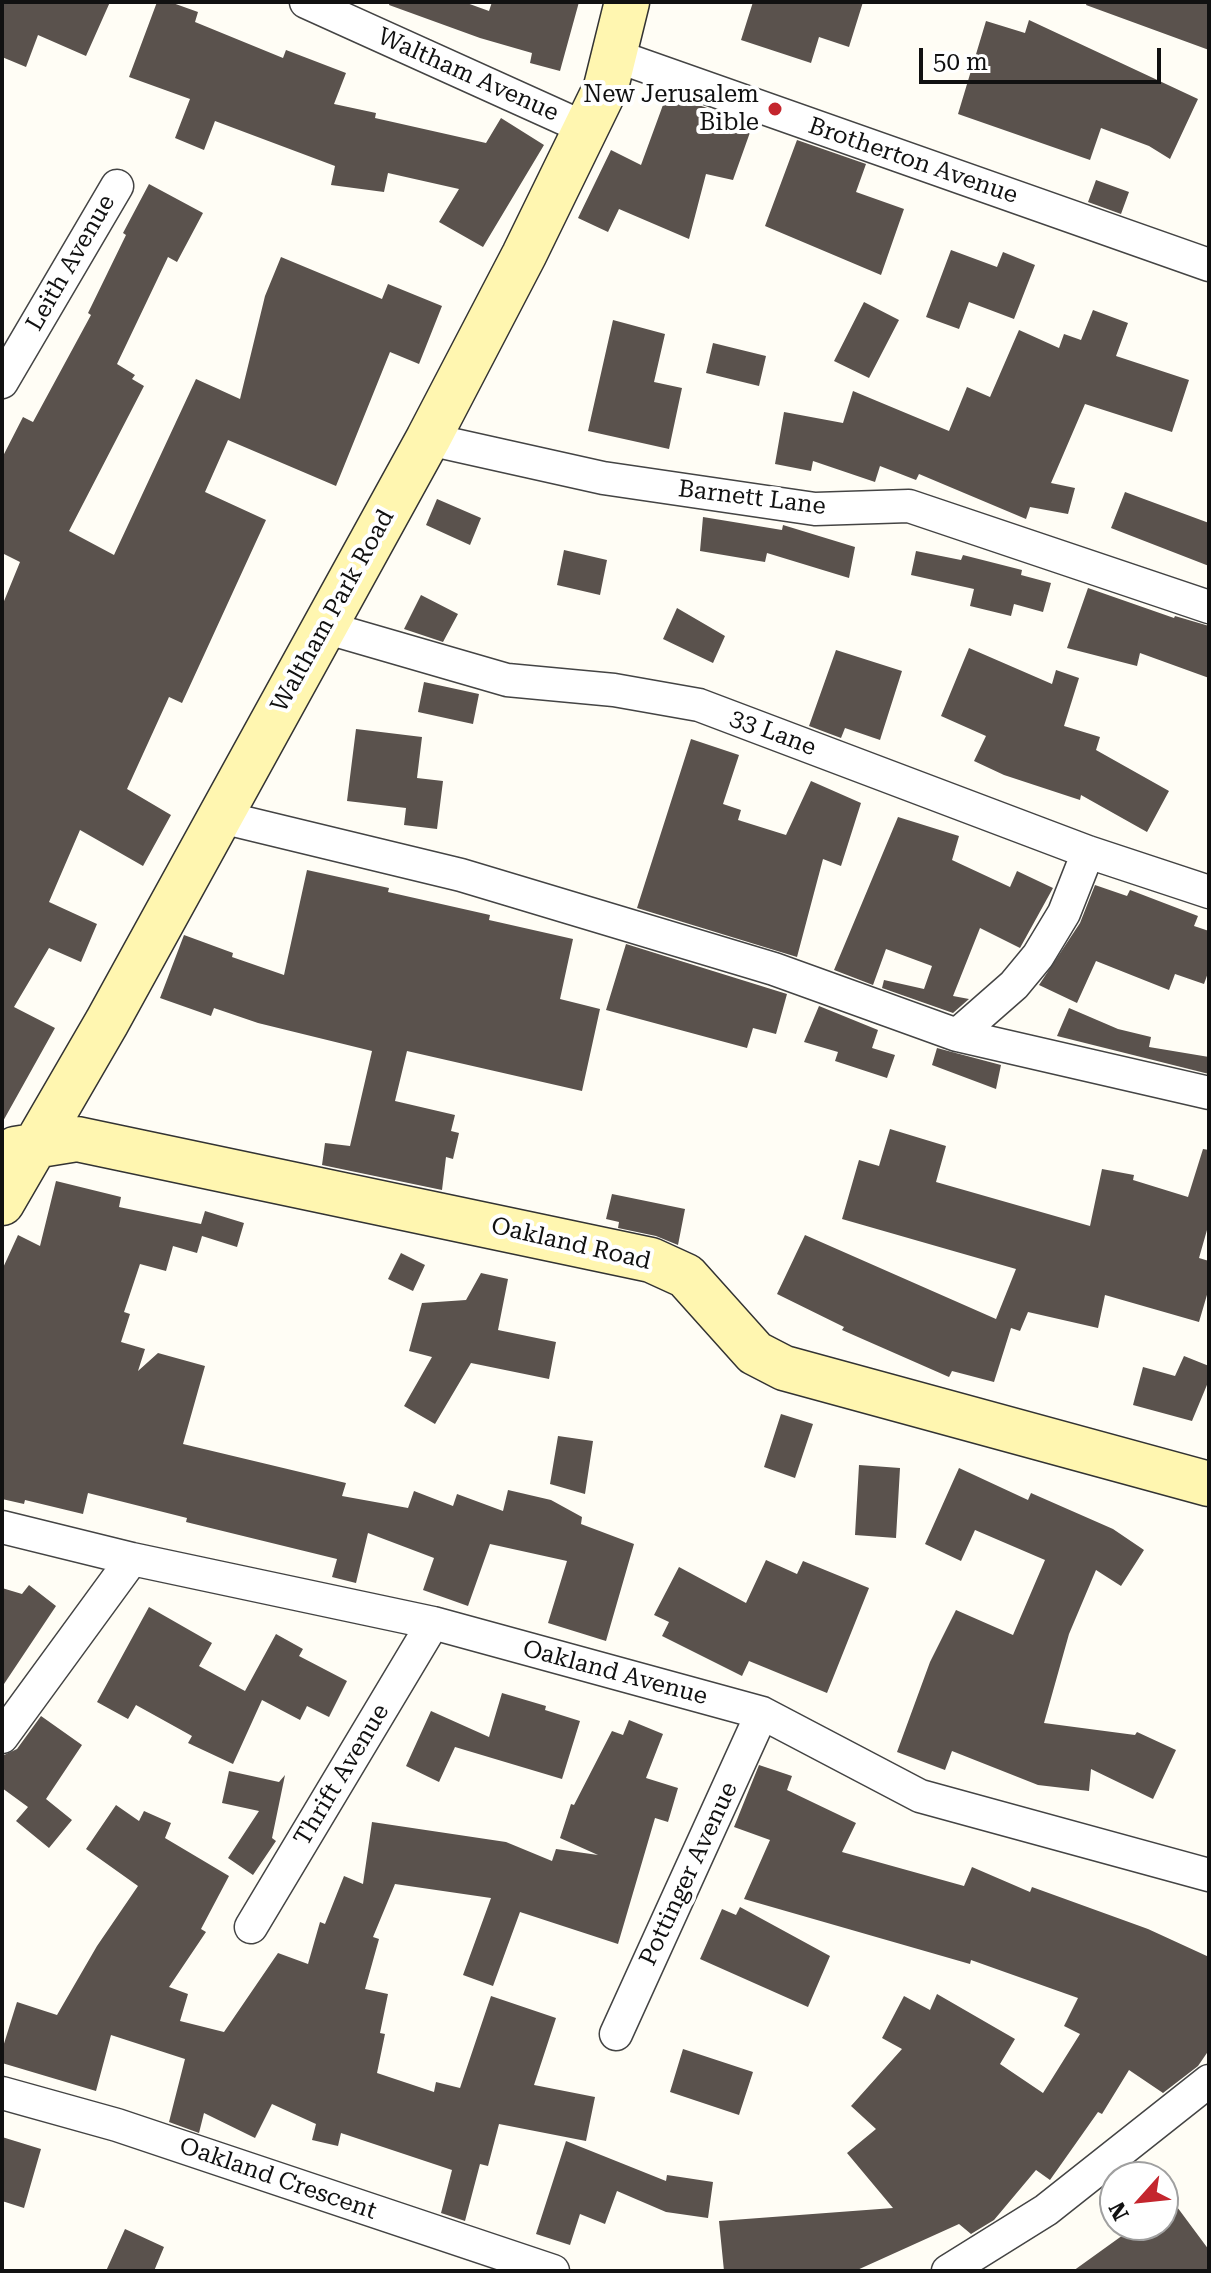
<!DOCTYPE html>
<html>
<head>
<meta charset="utf-8">
<style>
  body { margin:0 }
  #map { position:relative; width:1211px; height:2273px; overflow:hidden; background:#fffdf5; font-family:"Roboto Serif",serif }
  canvas { display:block }
  .frame { position:absolute; inset:0; border:4px solid #111; pointer-events:none }
  .north { position:absolute; left:1099px; top:2161px; width:80px; height:80px; box-sizing:border-box; background:#fff; border:2px solid #a0a0a0; border-radius:50%; rotate:243deg; font-size:22px; font-weight:700; line-height:32px; text-align:center; color:#111 }
  .north::after { content:''; display:block; margin:auto; width:28px; height:36px; background:#c4262e; clip-path:polygon(50% 0,100% 100%,50% 72%,0 100%) }
  .scale { position:absolute; left:919px; top:48px; width:242px; height:36px; box-sizing:border-box; border:4px solid #111; border-top:0; padding-left:10px; font-size:24px; line-height:28px; white-space:nowrap; color:#111; -webkit-text-stroke:6px #fff; paint-order:stroke }
</style>
</head>
<body>
<div id="map">
<canvas width="1211" height="2273"></canvas>
<div class="frame"></div>
<div class="north">N</div>
<div class="scale">50 m</div>
</div>
<script>
const ctx = document.querySelector('canvas').getContext('2d');
ctx.lineJoin = 'round';
function fill(path, color) { ctx.fillStyle = color; ctx.fill(path, 'evenodd'); }
const toPath = rows => new Path2D(rows.map(r => 'M' + r).join(''));
function trace(path, color, width, dash) { ctx.strokeStyle = color; ctx.lineWidth = width; ctx.lineCap = dash ? 'butt' : 'round'; ctx.setLineDash(dash || []); ctx.stroke(path); }
function drawText(font, color, halo, rows, align = 'center') {
  ctx.font = font + ' "Roboto Serif",serif'; ctx.lineWidth = 8; ctx.setLineDash([]); ctx.textBaseline = 'middle'; ctx.strokeStyle = halo; ctx.fillStyle = color; for (const [text, x, y, turn = 0] of rows) {
    ctx.save(); ctx.translate(x, y); ctx.rotate((+turn || 0) * Math.PI / 180); ctx.textAlign = isNaN(turn) ? turn : align; if (halo) ctx.strokeText(text, 0, 0); ctx.fillText(text, 0, 0); ctx.restore();
  }
}
fill(toPath([
  [2,2,110,2,86,56,38,35,26,67,2,57],
  [157,2,170,2,198,12,195,22,283,58,286,50,346,73,334,104,376,113,375,118,486,143,501,118,544,145,483,247,439,222,459,189,388,173,384,192,331,185,335,166,215,121,204,150,175,138,190,99,129,77],
  [390,2,464,2,489,11,492,2,579,2,560,71,530,63,532,53,480,38,389,5],
  [753,2,863,2,849,47,819,37,811,63,741,40],
  [1087,2,1209,2,1209,50,1086,5],
  [1029,20,1198,99,1170,159,1149,146,1101,128,1090,160,958,114,986,21,1025,33],
  [667,94,753,124,733,180,706,174,689,239,619,209,608,232,578,218,611,150,641,165],
  [797,140,866,164,856,192,904,209,881,275,765,226],
  [1096,180,1129,192,1121,214,1088,202],
  [149,184,203,213,177,262,168,257,117,364,135,375,132,379,144,386,69,531,114,555,196,379,240,399,265,296,281,257,382,299,388,284,442,306,419,364,390,352,336,486,228,440,205,492,266,520,182,703,169,697,127,789,171,815,143,866,80,830,49,902,97,924,81,962,49,948,14,1007,55,1028,2,1123,2,606,20,562,2,553,2,458,23,417,33,422,91,315,88,313,126,235,123,233],
  [951,250,997,267,1003,252,1035,265,1014,319,969,302,959,329,926,317],
  [864,302,899,320,869,378,834,361],
  [1093,310,1128,323,1116,356,1189,380,1172,432,1085,404,1051,483,1075,488,1068,514,1030,507,1026,519,919,474,916,480,880,466,875,482,813,461,811,471,775,464,784,412,843,423,853,391,949,431,967,387,990,397,1019,330,1059,348,1064,334,1081,340],
  [613,320,665,334,654,382,682,388,669,449,588,431],
  [713,343,766,356,759,386,706,373],
  [1125,492,1209,523,1209,566,1111,528],
  [437,499,481,518,470,545,426,525],
  [703,517,782,530,783,525,855,547,849,578,767,553,765,562,700,551],
  [564,550,607,560,600,595,557,585],
  [916,551,961,560,963,555,1022,570,1021,575,1051,583,1043,612,1014,604,1011,616,970,606,974,589,911,575],
  [1088,588,1174,618,1175,616,1209,626,1209,678,1140,653,1137,666,1067,648],
  [421,595,458,614,443,642,404,629],
  [677,608,725,636,713,663,663,639],
  [969,648,1052,684,1056,670,1079,678,1064,726,1100,737,1096,750,1169,791,1147,832,1081,795,1080,800,1004,775,974,761,986,736,941,716],
  [836,650,902,671,880,740,845,728,841,738,809,726],
  [424,682,479,694,473,724,418,712],
  [356,729,422,737,417,778,443,781,437,829,404,825,406,808,347,801],
  [691,739,739,755,723,804,741,810,738,820,786,835,811,781,861,803,841,866,823,859,797,957,637,908],
  [898,817,959,836,952,860,1010,887,1017,871,1053,888,1020,948,980,928,953,996,969,999,953,1013,882,988,884,980,924,989,932,966,886,949,873,985,834,970],
  [307,870,389,888,388,892,490,915,489,920,573,939,560,999,600,1009,582,1091,407,1051,395,1101,455,1115,451,1131,459,1133,453,1159,446,1157,442,1190,322,1165,325,1143,350,1146,372,1051,258,1023,214,1008,211,1016,160,998,184,935,233,953,232,957,284,975],
  [1095,885,1127,896,1130,890,1198,916,1194,926,1209,931,1209,970,1204,984,1175,974,1169,990,1096,961,1077,1003,1039,985,1080,923],
  [626,944,787,994,776,1034,753,1028,747,1048,606,1010],
  [819,1006,878,1030,872,1048,895,1055,887,1078,835,1061,838,1052,804,1042],
  [1069,1008,1118,1029,1151,1037,1149,1047,1209,1057,1209,1074,1057,1036],
  [937,1048,1001,1065,996,1089,932,1065],
  [890,1129,946,1146,936,1182,1090,1226,1102,1169,1134,1175,1133,1180,1188,1197,1203,1149,1209,1150,1209,1223,1199,1258,1209,1261,1209,1288,1199,1322,1105,1295,1098,1328,1028,1312,1020,1331,1011,1328,994,1382,952,1371,949,1377,842,1330,844,1327,777,1294,805,1235,996,1319,1016,1269,842,1219,859,1160,879,1166],
  [56,1181,121,1197,119,1207,201,1224,205,1211,244,1223,237,1247,202,1236,197,1253,173,1246,166,1271,140,1264,124,1312,130,1314,121,1342,145,1349,138,1371,158,1353,205,1366,183,1444,346,1483,342,1496,408,1508,414,1491,453,1506,457,1494,503,1511,508,1490,551,1500,582,1517,581,1524,634,1544,606,1641,548,1623,567,1561,490,1544,468,1606,423,1590,434,1558,368,1533,356,1583,332,1577,337,1559,186,1522,187,1518,88,1493,83,1514,25,1500,24,1504,2,1499,2,1270,18,1235,40,1246],
  [612,1194,685,1209,678,1245,656,1236,618,1228,619,1222,606,1219],
  [401,1253,425,1265,413,1291,388,1279],
  [481,1273,508,1279,498,1330,556,1342,549,1379,471,1363,435,1424,404,1406,432,1357,409,1351,422,1303,466,1300],
  [1184,1356,1209,1366,1209,1380,1192,1421,1133,1405,1143,1367,1175,1376],
  [781,1414,813,1424,795,1478,764,1467],
  [558,1436,593,1441,585,1494,550,1484],
  [859,1465,900,1468,896,1538,855,1535],
  [959,1468,1028,1500,1031,1493,1113,1529,1144,1550,1121,1586,1096,1570,1069,1634,1044,1723,1135,1735,1137,1732,1176,1750,1153,1799,1091,1769,1089,1791,1038,1785,952,1751,945,1770,897,1752,930,1662,956,1610,1013,1635,1045,1560,975,1530,961,1561,925,1544],
  [766,1560,797,1574,803,1561,869,1588,827,1693,749,1661,742,1676,662,1636,669,1622,654,1615,679,1567,746,1603],
  [29,1585,56,1606,2,1687,2,1588,22,1594],
  [149,1607,212,1643,199,1666,245,1691,276,1634,303,1649,299,1656,347,1681,329,1717,307,1706,300,1720,262,1700,233,1764,188,1743,192,1736,136,1705,128,1719,97,1702],
  [502,1693,546,1706,545,1710,580,1721,562,1779,455,1747,439,1782,406,1766,431,1711,489,1737],
  [41,1716,82,1745,46,1799,72,1820,49,1848,16,1821,28,1807,2,1788,2,1756,17,1749],
  [629,1720,663,1734,646,1778,678,1788,668,1822,655,1818,618,1944,520,1912,493,1986,463,1975,491,1898,395,1884,373,1937,379,1939,365,1989,388,1994,380,2033,385,2034,377,2073,434,2092,436,2082,460,2088,491,1996,556,2018,534,2085,595,2097,586,2141,499,2124,488,2166,480,2164,465,2221,441,2213,452,2170,341,2133,338,2146,312,2140,316,2124,272,2104,255,2138,204,2113,199,2133,169,2122,185,2059,111,2035,96,2091,2,2063,2,2050,17,2002,57,2015,97,1946,138,1886,86,1849,116,1805,139,1821,144,1811,171,1823,165,1838,229,1876,201,1929,206,1932,169,1987,188,1994,180,2021,224,2032,278,1953,308,1964,320,1922,325,1924,344,1876,363,1884,372,1822,506,1842,552,1861,556,1849,598,1855,560,1838,571,1804,574,1805,612,1731,623,1735],
  [759,1765,792,1776,787,1790,856,1823,842,1852,964,1886,972,1867,1030,1892,1032,1887,1148,1929,1209,1957,1209,2050,1198,2066,1163,2093,1129,2070,1102,2114,1098,2112,1050,2180,1036,2170,994,2220,971,2234,959,2224,855,2271,724,2271,719,2221,893,2208,847,2153,876,2129,851,2106,902,2049,882,2038,904,1996,930,2010,937,1994,1015,2039,1000,2064,1043,2093,1080,2034,1064,2026,1078,1998,971,1960,970,1964,744,1899,770,1840,734,1827],
  [229,1771,279,1782,285,1775,272,1838,276,1841,253,1875,228,1858,259,1811,222,1803],
  [740,1907,830,1956,808,2007,700,1959,722,1909,736,1915],
  [683,2049,753,2072,739,2115,670,2092],
  [2,2137,41,2149,24,2208,2,2201],
  [566,2141,666,2181,667,2175,713,2182,708,2218,666,2212,617,2191,605,2224,580,2214,570,2245,536,2234],
  [1163,2188,1209,2250,1209,2271,1073,2271,1137,2225,1163,2225],
  [125,2229,164,2247,154,2271,106,2271]
]), '#5a524d');
const street = toPath([
  [306,2,587,129],
  [616,56,1209,265],
  [2,382,117,186],
  [428,439,603,478,815,509,909,506,1209,607],
  [324,627,507,680,614,690,699,705,1088,852,1209,892],
  [217,816,461,875,774,969,957,1035,1014,985,1038,956,1064,913,1088,852],
  [957,1035,1209,1093],
  [2,1527,132,1559,433,1623,762,1713,920,1796,1209,1875],
  [2,1737,132,1559],
  [251,1927,433,1623],
  [616,2034,762,1713],
  [2,2093,117,2125,553,2271],
  [948,2271,1046,2210,1209,2081]
]);
const secondary = toPath([
  [15,1149,77,1139,651,1260,686,1276,755,1353,784,1368,1209,1484],
  [2,1203,107,1022,428,439,524,255,606,87,627,2]
]);
trace(street, '#444', 35);
trace(secondary, '#333', 47);
trace(street, '#fff', 32);
trace(secondary, '#fff6b0', 44);
for (const [x, y, r, color] of [
  [775,109,8,"#c4262e"]
]) { const dot = new Path2D(); dot.arc(x, y, r, 0, 2 * Math.PI); ctx.fillStyle = color; ctx.fill(dot); trace(dot, '#fff', 3); }
drawText('24px', '#111', '#fff', [
  ["Waltham Avenue",468,75,24],
  ["Brotherton Avenue",913,161,19],
  ["Leith Avenue",71,263,-60],
  ["Barnett Lane",752,498,7],
  ["Waltham Park Road",333,611,-61],
  ["33 Lane",773,733,21],
  ["Oakland Road",571,1244,13],
  ["Oakland Avenue",615,1673,15],
  ["Thrift Avenue",342,1775,-59],
  ["Pottinger Avenue",689,1874,-65],
  ["Oakland Crescent",278,2179,19]
]);
drawText('24px', '#111', '#fff', [
  ["New Jerusalem",759,95],
  ["Bible",759,123]
], 'right');
</script>
</body>
</html>
